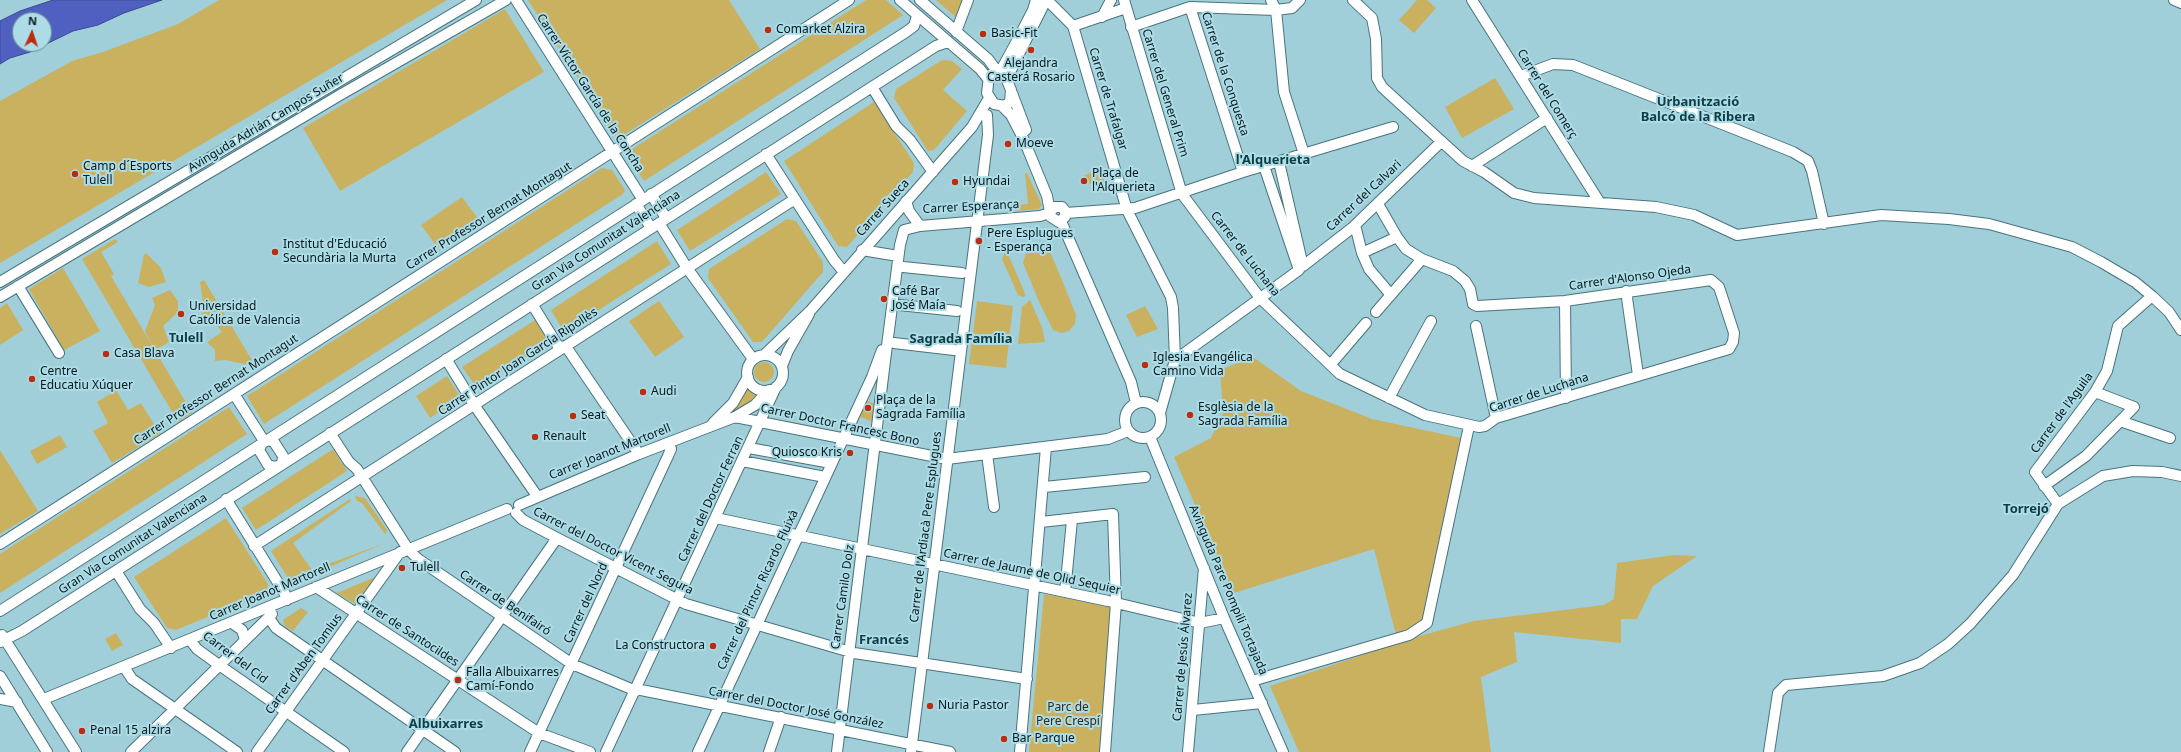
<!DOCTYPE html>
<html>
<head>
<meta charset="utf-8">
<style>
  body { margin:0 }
  #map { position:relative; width:2181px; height:752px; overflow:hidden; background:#a0cfd9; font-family:"Noto Sans",sans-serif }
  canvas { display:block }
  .north { position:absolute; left:12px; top:12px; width:40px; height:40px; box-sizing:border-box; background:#addce6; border:1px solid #6b8e96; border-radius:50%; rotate:3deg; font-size:11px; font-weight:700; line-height:16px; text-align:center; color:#07191d }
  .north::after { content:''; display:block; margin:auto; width:14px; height:18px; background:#b92e11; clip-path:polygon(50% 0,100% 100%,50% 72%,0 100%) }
</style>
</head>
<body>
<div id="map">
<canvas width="2181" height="752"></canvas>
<div class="north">N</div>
</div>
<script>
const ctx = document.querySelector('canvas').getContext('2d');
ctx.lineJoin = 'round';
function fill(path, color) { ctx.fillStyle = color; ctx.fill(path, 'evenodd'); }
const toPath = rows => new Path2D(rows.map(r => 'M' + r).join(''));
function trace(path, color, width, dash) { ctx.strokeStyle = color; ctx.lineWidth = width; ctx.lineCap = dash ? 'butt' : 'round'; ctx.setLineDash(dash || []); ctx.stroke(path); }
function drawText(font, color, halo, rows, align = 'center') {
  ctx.font = font + ' "Noto Sans",sans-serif'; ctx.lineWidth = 4; ctx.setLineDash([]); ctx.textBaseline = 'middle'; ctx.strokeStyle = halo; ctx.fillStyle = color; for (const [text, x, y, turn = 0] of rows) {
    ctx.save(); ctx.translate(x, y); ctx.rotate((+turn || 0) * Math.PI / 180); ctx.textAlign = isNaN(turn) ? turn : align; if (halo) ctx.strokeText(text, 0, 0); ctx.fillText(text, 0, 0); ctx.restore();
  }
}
fill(toPath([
  [219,0,447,0,0,263,0,101,72,61,103,52,178,24],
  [528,0,729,0,760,49,617,139],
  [866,0,886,0,903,15,644,181,626,153],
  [936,0,967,0,959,20],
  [1417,0,1427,0,1436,8,1414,33,1399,20],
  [505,9,544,72,340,191,303,128],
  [942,60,952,61,962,69,943,90,967,111,934,150,928,151,894,98,896,89],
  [1495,78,1514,109,1462,138,1445,107],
  [874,102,914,163,913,172,847,247,838,246,784,161],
  [602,168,612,170,625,190,623,194,264,424,247,396],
  [1097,170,1110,185,1097,191,1083,176],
  [766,172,781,194,690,251,677,230],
  [1025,173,1027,173,1042,205,1039,209,1015,211,1015,205,1028,204],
  [462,197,479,220,438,248,421,225],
  [787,219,796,221,823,262,823,272,762,342,753,342,708,278,709,269],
  [115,239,118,242,101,252,114,274,111,276,153,347,145,331,155,305,152,298,170,290,178,301,178,312,163,326,169,342,155,350,192,413,178,422,82,259],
  [657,241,671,264,564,332,551,310],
  [1033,247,1045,248,1050,252,1060,275,1076,315,1075,324,1069,331,1061,333,1053,330,1040,304,1023,263,1026,253],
  [1006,249,1026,296,1023,297,1018,295,1002,259],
  [146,253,161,268,166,282,149,287,138,283,144,255],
  [63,268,100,331,64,350,29,289],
  [204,280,253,362,249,365,225,360,215,361,215,350,207,342,222,332,211,319,202,314,204,310,200,282],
  [1030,300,1042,327,1045,342,1018,344,1022,307],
  [659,301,684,337,655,357,629,321],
  [977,301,1013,306,1006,368,969,364],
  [7,303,23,330,0,345,0,308],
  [1145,306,1158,329,1137,337,1126,315],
  [535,320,549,342,477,388,462,367],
  [1253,357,1301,391,1372,419,1461,438,1428,607,1421,623,1396,635,1374,549,1234,593,1174,457,1211,438,1223,413,1220,370],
  '754 372a10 10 0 1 1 20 0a10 10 0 1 1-20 0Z',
  [447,376,461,398,430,418,416,396],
  [747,386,759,395,733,414,732,410],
  [116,390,128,410,141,403,160,434,112,463,93,431,108,423,97,402],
  [865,400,875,404,873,422,858,416],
  [229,407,247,434,0,593,0,554],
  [60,435,67,447,37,464,30,451],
  [333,449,347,471,256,530,242,508],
  [0,450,38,511,0,534],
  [355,496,365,498,387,530,385,534,362,503,357,501],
  [350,499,351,501,293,543,312,570,385,543,297,581,288,578,271,551],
  [226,518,268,584,266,593,176,630,167,628,134,577],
  [1674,555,1697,556,1653,586,1637,619,1621,619,1621,643,1514,632,1517,662,1481,677,1491,752,1299,752,1270,686,1416,637,1474,621,1604,605,1614,599,1617,563],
  [375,577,377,578,357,605,337,593],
  [1044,594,1112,606,1101,752,1029,752],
  [301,608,308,612,293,631,285,626,283,620],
  [116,633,123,645,112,651,105,639]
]), '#c9b160');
const water = toPath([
  [53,0,162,0,124,13,98,25,73,31,30,52,10,58,0,64,0,21,20,11,53,0],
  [20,20,44,20,44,44,20,44,20,20]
]);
fill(water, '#5060c0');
trace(water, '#3a4b8f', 1);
const minor = toPath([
  [516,0,643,200],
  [900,0,980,69,988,79],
  [920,0,988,59,997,71],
  [1047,0,1073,26,1127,210,1171,297,1173,308,1175,360,1160,413],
  [1124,0,1182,194,1260,298,1340,374,1425,415,1479,427,1485,426,1496,418,1729,349,1733,342,1734,333,1719,287,1711,280,1565,301,1477,306,1473,304,1470,289,1465,281,1453,271,1422,259,1406,249,1397,237,1378,204],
  [1271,0,1276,10,1284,92,1304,154],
  [1353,0,1372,18,1376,39,1377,78,1382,87,1463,161,1484,172,1514,193,1534,198,1656,207,1694,215,1737,235,1881,215,1949,219,1989,224,2072,247,2101,262,2135,282,2152,296,2169,312,2181,330],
  [1472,0,1600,203],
  [2174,0,2181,3],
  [1190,7,1243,172],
  [1102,17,1111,0],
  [1073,26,1126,8],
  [1131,27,1190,7,1276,10,1292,8,1300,0],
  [956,32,968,0],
  [997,71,1006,78,1011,90,1010,102,1005,106,994,104,987,93,989,76,997,71],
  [1000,72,1018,39,1033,10,1036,0],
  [1521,76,1553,64,1573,65,1793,152,1808,161,1812,171,1824,224],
  [1008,81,1010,72,1046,0],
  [872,87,896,126,910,140,933,172],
  [1012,93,1026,130],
  [1002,106,1011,115,1024,140,1047,196,1051,217,1059,222,1065,217,1065,211,1062,207,1055,207,1051,211],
  [766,154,834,260,843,271],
  [1279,162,1303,266,1352,228,1441,142],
  [1472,166,1547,118],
  [651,194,666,218],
  [906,201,909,211,920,226],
  [636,204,651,228],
  [1066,213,1135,208,1243,172,1393,127],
  [1061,221,1131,382,1136,403],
  [659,223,687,268,753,359],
  [1355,225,1362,253,1369,269,1391,295],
  [862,250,898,256],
  [1362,253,1397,237],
  [903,267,962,273],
  [0,282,476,0],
  [18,286,59,353],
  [1626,291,1638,375],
  [0,297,340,95,506,0],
  [1565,301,1566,398],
  [532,304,558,346,566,347,569,351,639,454],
  [899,305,957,311],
  [1376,312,1422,259],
  [1476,326,1496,418],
  [894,343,954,350],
  [764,355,811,310,972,127,989,98],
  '747 373a18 18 0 1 1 36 0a18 18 0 1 1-36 0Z',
  [446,359,477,409,537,496],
  [1175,360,1299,270,1264,166],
  [1331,364,1366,323],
  [782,366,788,351,809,314],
  [234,394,264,441],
  [1389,398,1431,321],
  '1125 420a18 18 0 1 1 36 0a18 18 0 1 1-36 0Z',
  [735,417,947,459,1108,439,1128,431],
  [2120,421,2170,438],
  [713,423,733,403,748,377],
  [330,433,349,462,357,469,408,549,418,559,572,664,636,691],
  [1150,437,1224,618,1283,752],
  [268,440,274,442,283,456,282,464,276,467,268,465,259,450,262,443,268,440],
  [749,448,831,463],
  [987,454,994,507],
  [742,461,825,477],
  [2044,486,2086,456,2134,407,2095,392],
  [1044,487,1145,477],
  [226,499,285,594,287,600],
  [2058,504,2035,472,2095,392,2107,371,2118,326,2152,296],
  [519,505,639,454,735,417,755,405,769,390],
  [516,513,523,520,557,538,686,604,854,653,1027,679],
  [716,518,1108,601,1200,623,1224,618],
  [1041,522,1113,514,1116,603,1105,752],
  [0,544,849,0],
  [254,546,795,199],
  [116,571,140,609,154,623,171,648],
  [316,587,539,733,590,752],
  [1065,592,1072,520],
  [0,611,906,32,914,26,917,16],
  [269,618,276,628,455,752],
  [232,623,242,630,245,640],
  [2,635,76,752],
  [190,640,197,649,219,665,344,752],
  [0,642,22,631,936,46,948,42],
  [124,667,132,679,237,752],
  [0,676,47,752],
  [1252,681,1409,635,1427,623,1469,426],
  [636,689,950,752],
  [0,699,17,702],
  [44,699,507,509],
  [1193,710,1262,703],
  [131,752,272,614],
  [257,752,400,552],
  [407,752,557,538],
  [530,752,668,456,671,449,668,443],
  [606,752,776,387],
  [698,752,872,377,882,350],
  [769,752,781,717],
  [837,752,885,361,900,245,904,230,920,226,1040,216,1050,213],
  [911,752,988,135,987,115],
  [1020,752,1046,447],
  [1188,752,1204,568],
  [1769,752,1778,693,1786,685,1883,676,1920,663,1948,644,1970,624,2013,575,2058,504,2103,476,2133,471,2162,472,2181,476]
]);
trace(minor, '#48747e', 12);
trace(minor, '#fff', 10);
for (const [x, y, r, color] of [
  [768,30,4,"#b92e11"],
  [983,34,4,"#b92e11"],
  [1031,50,4,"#b92e11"],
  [1008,144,4,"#b92e11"],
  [75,174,4,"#b92e11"],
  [1084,181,4,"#b92e11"],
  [955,182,4,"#b92e11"],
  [979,241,4,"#b92e11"],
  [275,252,4,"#b92e11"],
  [884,299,4,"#b92e11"],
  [181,314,4,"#b92e11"],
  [106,354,4,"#b92e11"],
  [1145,365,4,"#b92e11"],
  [32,379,4,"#b92e11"],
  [643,392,4,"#b92e11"],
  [868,408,4,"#b92e11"],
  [1190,415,4,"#b92e11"],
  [573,416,4,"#b92e11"],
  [535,437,4,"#b92e11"],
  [850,453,4,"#b92e11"],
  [402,568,4,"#b92e11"],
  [713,646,4,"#b92e11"],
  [458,680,4,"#b92e11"],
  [930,706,4,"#b92e11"],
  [82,731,4,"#b92e11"],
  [1004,739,4,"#b92e11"]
]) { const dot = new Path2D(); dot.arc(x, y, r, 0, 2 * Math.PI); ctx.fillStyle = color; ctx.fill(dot); trace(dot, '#addce6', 1.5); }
drawText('12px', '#07191d', '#addce6', [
  ["Comarket Alzira",776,30],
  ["Basic-Fit",991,34],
  ["Alejandra",1031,64,"center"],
  ["Casterá Rosario",1031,78,"center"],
  ["Moeve",1016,144],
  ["Camp d´Esports",83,167],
  ["Tulell",83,181],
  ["Plaça de",1092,174],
  ["l'Alquerieta",1092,188],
  ["Hyundai",963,182],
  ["Pere Esplugues",987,234],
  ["- Esperança",987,248],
  ["Institut d'Educació",283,245],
  ["Secundària la Murta",283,259],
  ["Café Bar",892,292],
  ["José Maía",892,306],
  ["Universidad",189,307],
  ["Católica de Valencia",189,321],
  ["Casa Blava",114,354],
  ["Iglesia Evangélica",1153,358],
  ["Camino Vida",1153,372],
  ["Centre",40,372],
  ["Educatiu Xúquer",40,386],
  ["Audi",651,392],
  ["Plaça de la",876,401],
  ["Sagrada Família",876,415],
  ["Esglèsia de la",1198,408],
  ["Sagrada Família",1198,422],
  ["Seat",581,416],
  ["Renault",543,437],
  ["Quiosco Kris",842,453,"right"],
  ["Tulell",410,568],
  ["La Constructora",705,646,"right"],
  ["Falla Albuixarres",466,673],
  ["Camí-Fondo",466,687],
  ["Nuria Pastor",938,706],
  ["Penal 15 alzira",90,731],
  ["Bar Parque",1012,739]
], 'left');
drawText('12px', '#07191d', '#addce6', [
  ["Carrer de la Conquesta",1225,74,72],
  ["Carrer Víctor García de la Concha",590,93,57],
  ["Carrer del General Prim",1165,93,73],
  ["Carrer del Comerç",1547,94,58],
  ["Carrer de Trafalgar",1108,99,73],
  ["Avinguda Adrián Campos Suñer",266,123,-31],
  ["Carrer del Calvari",1364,196,-43],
  ["Carrer Esperança",971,207,-3],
  ["Carrer Sueca",883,208,-48],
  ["Carrer Professor Bernat Montagut",489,216,-32],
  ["Gran Via Comunitat Valenciana",606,241,-33],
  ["Carrer de Luchana",1245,254,52],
  ["Carrer d'Alonso Ojeda",1630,278,-8],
  ["Carrer Pintor Joan García Ripollès",518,362,-33],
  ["Carrer Professor Bernat Montagut",216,390,-33],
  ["Carrer de Luchana",1539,393,-18],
  ["Carrer de l'Aguila",2062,413,-54],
  ["Carrer Doctor Francesc Bono",840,425,12],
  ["Carrer Joanot Martorell",610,452,-22],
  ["Carrer del Doctor Ferran",711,499,-65],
  ["Carrer de l'Ardiacà Pere Esplugues",926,527,-83],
  ["Gran Via Comunitat Valenciana",133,544,-33],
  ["Carrer del Doctor Vicent Segura",613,551,27],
  ["Carrer de Jaume de Olid Sequier",1032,572,12],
  ["Carrer del Pintor Ricardo Fluixà",758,590,-65],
  ["Avinguda Pare Pompili Tortajada",1228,590,67],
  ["Carrer Joanot Martorell",270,592,-23],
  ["Carrer Camilo Dolz",843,597,-82],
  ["Carrer de Benifairó",505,603,34],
  ["Carrer del Nord",586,603,-65],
  ["Carrer de Santocildes",407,631,33],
  ["Carrer de Jesús Álvarez",1183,657,-85],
  ["Carrer del Cid",235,658,37],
  ["Carrer d'Aben Tomlus",304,664,-54],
  ["Carrer del Doctor José González",796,708,11]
]);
drawText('12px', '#332c17', '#addce6', [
  ["Parc de",1068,708],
  ["Pere Crespí",1068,722]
]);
drawText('bold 13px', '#0d3d45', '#addce6', [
  ["Urbanització",1698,102],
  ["Balcó de la Ribera",1698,117],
  ["l'Alquerieta",1273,160],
  ["Tulell",186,338],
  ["Sagrada Família",961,339],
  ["Torrejó",2026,509],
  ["Francés",884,640],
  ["Albuixarres",446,724]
]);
</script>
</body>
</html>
